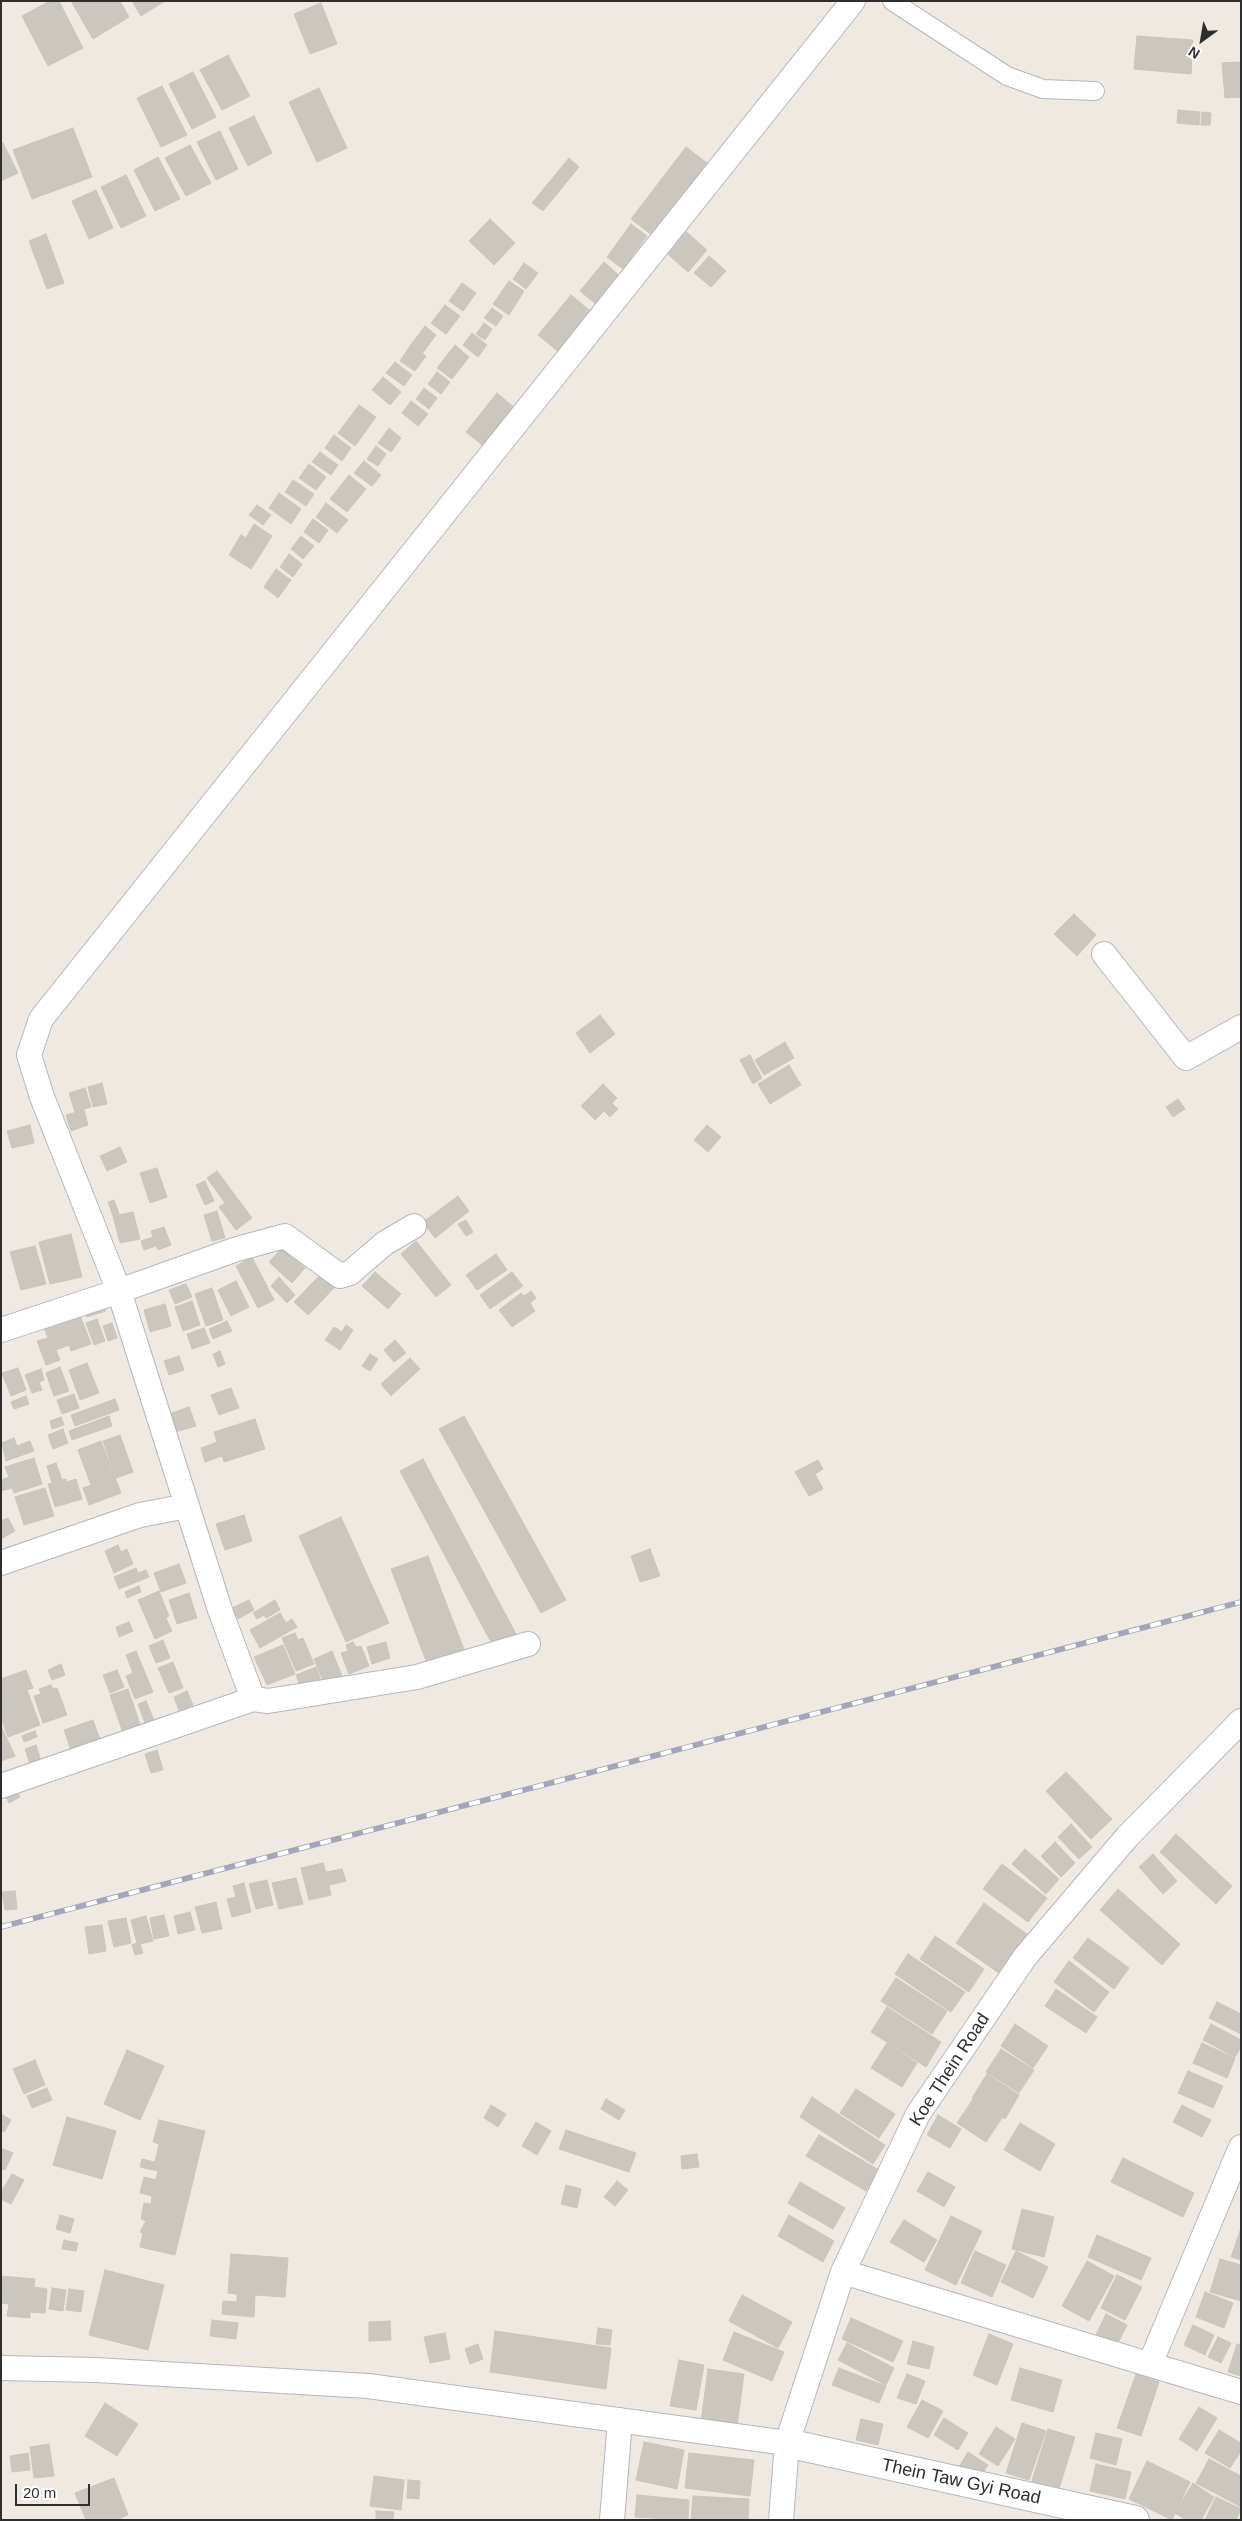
<!DOCTYPE html>
<html>
<head>
<meta charset="utf-8">
<style>
  body { margin:0 }
  #map { position:relative; width:1242px; height:2521px; overflow:hidden; background:#efe9e1; font-family:Helvetica,sans-serif }
  canvas { display:block }
  .frame { position:absolute; inset:0; border:2px solid #2e2e2e; pointer-events:none }
  .north { position:absolute; left:1177px; top:15px; width:50px; height:50px; -webkit-text-stroke:4px #fff; paint-order:stroke; rotate:212deg; font-size:14px; font-weight:700; line-height:20px; text-align:center; color:#2e2e2e }
  .north::after { content:''; display:block; margin:auto; width:18px; height:22px; background:#2e2e2e; clip-path:polygon(50% 0,100% 100%,50% 72%,0 100%) }
  .scale { position:absolute; left:15px; top:2484px; width:75px; height:22px; box-sizing:border-box; border:2px solid #2e2e2e; border-top:0; padding-left:6px; font-size:15px; line-height:18px; white-space:nowrap; color:#2e2e2e; -webkit-text-stroke:4px #fff; paint-order:stroke }
</style>
</head>
<body>
<div id="map">
<canvas width="1242" height="2521"></canvas>
<div class="frame"></div>
<div class="north">N</div>
<div class="scale">20 m</div>
</div>
<script>
const ctx = document.querySelector('canvas').getContext('2d');
ctx.lineJoin = 'round';
function fill(path, color) { ctx.fillStyle = color; ctx.fill(path, 'evenodd'); }
const toPath = rows => new Path2D(rows.map(r => 'M' + r).join(''));
function trace(path, color, width, dash) { ctx.strokeStyle = color; ctx.lineWidth = width; ctx.lineCap = dash ? 'butt' : 'round'; ctx.setLineDash(dash || []); ctx.stroke(path); }
function drawText(font, color, halo, rows, align = 'center') {
  ctx.font = font + ' Helvetica,sans-serif'; ctx.lineWidth = 4.5; ctx.setLineDash([]); ctx.textBaseline = 'middle'; ctx.strokeStyle = halo; ctx.fillStyle = color; for (const [text, x, y, turn = 0] of rows) {
    ctx.save(); ctx.translate(x, y); ctx.rotate((+turn || 0) * Math.PI / 180); ctx.textAlign = isNaN(turn) ? turn : align; if (halo) ctx.strokeText(text, 0, 0); ctx.fillText(text, 0, 0); ctx.restore();
  }
}
const building = toPath([
  [50,1,59,1,83,48,48,66,22,16,50,1],
  [71,1,120,1,129,17,93,39,71,1],
  [132,1,165,1,141,16,132,1],
  [321,3,337,44,310,54,294,14,321,3],
  [1137,36,1193,40,1191,74,1134,69,1137,36],
  [228,55,250,96,222,110,200,70,228,55],
  [1241,62,1241,97,1225,98,1222,63,1241,62],
  [193,72,216,117,192,129,169,84,193,72],
  [162,86,187,135,161,147,137,98,162,86],
  [319,88,347,148,317,162,289,102,319,88],
  [1178,110,1200,112,1199,125,1177,123,1178,110],
  [1202,112,1211,113,1210,125,1201,125,1202,112],
  [254,116,272,153,248,166,229,128,254,116],
  [73,128,92,177,32,199,13,150,73,128],
  [220,131,238,169,216,180,197,142,220,131],
  [3,143,18,173,1,181,1,144,3,143],
  [190,145,211,183,186,196,165,158,190,145],
  [686,147,707,163,652,235,631,219,686,147],
  [158,157,180,199,155,211,134,170,158,157],
  [569,158,579,167,543,211,532,203,569,158],
  [126,175,146,216,121,228,101,187,126,175],
  [96,190,113,228,89,239,72,201,96,190],
  [490,219,515,243,494,265,469,241,490,219],
  [631,224,647,236,623,269,607,257,631,224],
  [682,228,707,250,688,272,663,250,682,228],
  [46,234,64,283,47,289,29,241,46,234],
  [709,256,726,271,711,287,694,273,709,256],
  [604,262,622,278,598,306,580,291,604,262],
  [524,263,538,273,526,289,513,279,524,263],
  [509,281,524,291,509,315,493,304,509,281],
  [462,283,476,293,463,311,449,301,462,283],
  [571,295,594,314,561,354,538,335,571,295],
  [445,305,460,316,446,334,431,323,445,305],
  [492,308,503,316,496,326,484,318,492,308],
  [484,323,492,329,485,340,476,334,484,323],
  [425,326,436,335,422,354,410,346,425,326],
  [472,333,487,345,478,357,463,345,472,333],
  [455,345,469,357,452,379,437,368,455,345],
  [410,346,426,356,415,371,400,361,410,346],
  [395,362,412,375,404,386,386,373,395,362],
  [437,372,450,382,441,394,428,384,437,372],
  [383,377,401,392,390,405,372,390,383,377],
  [424,388,437,398,429,409,416,399,424,388],
  [497,393,517,410,486,448,466,432,497,393],
  [411,401,428,414,418,426,402,413,411,401],
  [359,405,376,417,355,446,338,433,359,405],
  [389,428,401,438,391,452,378,443,389,428],
  [334,435,351,448,342,461,325,448,334,435],
  [376,446,386,454,378,466,367,459,376,446],
  [320,452,338,465,331,475,312,462,320,452],
  [364,461,381,475,372,486,354,473,364,461],
  [309,464,326,477,316,490,299,478,309,464],
  [349,475,366,489,347,512,330,499,349,475],
  [293,480,314,494,306,506,285,492,293,480],
  [279,493,301,509,291,524,269,508,279,493],
  [326,503,348,520,337,533,316,517,326,503],
  [257,505,271,515,263,525,249,515,257,505],
  [313,519,328,530,319,543,304,532,313,519],
  [254,524,272,536,264,549,246,538,254,524],
  [241,535,264,549,251,569,229,555,241,535],
  [301,536,314,546,303,559,291,549,301,536],
  [289,554,302,564,293,577,280,567,289,554],
  [276,569,291,580,278,598,264,587,276,569],
  [1074,914,1096,935,1077,956,1054,934,1074,914],
  [600,1015,615,1034,590,1053,576,1033,600,1015],
  [785,1042,794,1058,764,1075,755,1060,785,1042],
  [750,1055,762,1078,753,1084,740,1060,750,1055],
  [789,1065,801,1085,770,1104,758,1084,789,1065],
  [102,1083,107,1104,93,1107,88,1087,102,1083],
  [603,1084,617,1098,612,1103,618,1109,610,1117,604,1111,595,1120,581,1106,603,1084],
  [85,1088,91,1107,75,1112,69,1093,85,1088],
  [1178,1099,1185,1109,1173,1117,1166,1107,1178,1099],
  [84,1110,88,1125,71,1131,66,1115,84,1110],
  [30,1125,34,1143,12,1148,7,1131,30,1125],
  [707,1125,721,1137,708,1152,694,1140,707,1125],
  [120,1147,127,1162,107,1171,100,1156,120,1147],
  [157,1168,167,1197,150,1203,140,1173,157,1168],
  [217,1171,252,1218,236,1230,219,1207,225,1203,207,1178,217,1171],
  [205,1181,214,1201,205,1205,196,1185,205,1181],
  [458,1196,469,1211,435,1238,423,1222,458,1196],
  [114,1200,119,1214,113,1216,108,1202,114,1200],
  [217,1211,225,1238,212,1241,204,1215,217,1211],
  [133,1212,140,1239,120,1243,113,1216,133,1212],
  [466,1220,473,1232,466,1236,458,1224,466,1220],
  [164,1227,171,1245,158,1250,156,1246,144,1250,141,1241,153,1237,151,1231,164,1227],
  [71,1234,82,1277,50,1284,39,1242,71,1234],
  [416,1241,451,1285,436,1297,401,1254,416,1241],
  [35,1246,46,1284,21,1290,10,1252,35,1246],
  [282,1248,305,1268,292,1283,269,1262,282,1248],
  [496,1254,507,1270,477,1290,466,1275,496,1254],
  [252,1257,274,1300,258,1308,236,1266,252,1257],
  [375,1272,401,1294,388,1309,362,1286,375,1272],
  [512,1272,523,1286,490,1309,480,1295,512,1272],
  [321,1274,335,1287,308,1315,294,1302,321,1274],
  [279,1277,295,1295,287,1303,271,1286,279,1277],
  [236,1281,249,1307,231,1316,218,1290,236,1281],
  [186,1284,192,1297,175,1304,169,1290,186,1284],
  [212,1288,223,1320,206,1326,195,1294,212,1288],
  [531,1291,536,1298,530,1303,535,1311,512,1327,499,1310,521,1293,524,1296,531,1291],
  [192,1301,200,1325,183,1331,175,1307,192,1301],
  [165,1304,171,1326,150,1332,144,1310,165,1304],
  [104,1305,106,1311,87,1317,85,1312,104,1305],
  [80,1315,91,1344,71,1351,69,1345,56,1350,60,1360,46,1365,37,1341,48,1338,44,1328,80,1315],
  [97,1319,105,1341,94,1345,86,1323,97,1319],
  [227,1321,232,1331,213,1339,209,1329,227,1321],
  [112,1323,117,1338,108,1341,103,1326,112,1323],
  [346,1325,353,1330,340,1350,325,1340,334,1327,342,1332,346,1325],
  [204,1328,210,1343,192,1349,187,1334,204,1328],
  [395,1340,406,1353,394,1362,384,1350,395,1340],
  [220,1351,225,1364,218,1367,213,1354,220,1351],
  [370,1354,378,1359,370,1371,362,1366,370,1354],
  [179,1356,184,1370,169,1375,164,1361,179,1356],
  [410,1358,420,1369,391,1396,381,1384,410,1358],
  [87,1363,99,1393,80,1400,69,1370,87,1363],
  [60,1367,69,1391,54,1396,46,1373,60,1367],
  [18,1368,26,1390,11,1396,2,1373,18,1368],
  [41,1369,44,1380,39,1382,42,1390,32,1393,25,1375,41,1369],
  [231,1388,239,1408,219,1415,211,1395,231,1388],
  [74,1394,79,1408,62,1414,57,1400,74,1394],
  [26,1396,29,1404,14,1409,11,1402,26,1396],
  [115,1399,119,1410,75,1426,71,1415,115,1399],
  [189,1407,196,1426,175,1432,169,1414,189,1407],
  [109,1416,112,1426,72,1440,69,1431,109,1416],
  [464,1416,566,1600,541,1613,439,1429,464,1416],
  [61,1417,64,1425,52,1429,50,1421,61,1417],
  [255,1419,265,1449,224,1462,222,1456,205,1462,201,1448,217,1442,214,1432,255,1419],
  [63,1429,68,1443,53,1449,48,1435,63,1429],
  [120,1435,133,1472,116,1478,103,1441,120,1435],
  [14,1438,17,1446,30,1441,34,1451,6,1461,2,1443,14,1438],
  [101,1441,121,1493,89,1505,83,1488,91,1485,78,1450,101,1441],
  [34,1458,42,1484,14,1493,12,1488,1,1491,1,1480,9,1477,5,1467,34,1458],
  [423,1459,516,1634,493,1646,400,1471,423,1459],
  [818,1460,823,1469,815,1474,823,1489,809,1496,795,1472,818,1460],
  [56,1463,62,1480,66,1479,67,1482,76,1479,82,1499,55,1507,48,1484,52,1483,47,1466,56,1463],
  [45,1488,54,1516,24,1525,15,1497,45,1488],
  [244,1515,252,1541,225,1550,216,1524,244,1515],
  [341,1517,389,1623,346,1642,299,1536,341,1517],
  [8,1518,15,1531,1,1539,1,1521,8,1518],
  [118,1545,121,1552,127,1549,133,1564,114,1573,105,1551,118,1545],
  [650,1549,660,1576,640,1582,631,1556,650,1549],
  [428,1556,465,1652,428,1666,391,1569,428,1556],
  [179,1564,186,1583,161,1592,154,1573,179,1564],
  [136,1568,138,1573,146,1570,149,1577,119,1589,114,1577,136,1568],
  [139,1586,141,1592,127,1598,125,1592,139,1586],
  [159,1591,169,1616,166,1618,172,1631,155,1639,138,1600,159,1591],
  [189,1593,197,1618,177,1624,169,1600,189,1593],
  [249,1600,254,1610,238,1619,232,1608,249,1600],
  [275,1600,280,1610,266,1618,264,1615,257,1619,253,1613,275,1600],
  [280,1613,286,1623,292,1619,297,1627,260,1648,250,1630,280,1613],
  [129,1622,133,1631,119,1637,116,1627,129,1622],
  [295,1633,298,1640,303,1638,314,1664,296,1671,282,1638,295,1633],
  [163,1640,170,1658,156,1663,149,1646,163,1640],
  [353,1642,356,1647,361,1646,369,1666,349,1674,341,1653,348,1651,346,1645,353,1642],
  [386,1642,390,1658,372,1664,367,1647,386,1642],
  [283,1645,295,1674,267,1685,254,1657,283,1645],
  [136,1651,153,1692,135,1699,126,1676,133,1673,126,1655,136,1651],
  [332,1651,342,1676,324,1683,314,1659,332,1651],
  [173,1662,183,1688,169,1693,158,1668,173,1662],
  [61,1664,65,1675,52,1680,48,1670,61,1664],
  [316,1667,321,1681,302,1690,296,1675,316,1667],
  [26,1670,33,1688,27,1690,40,1725,8,1737,1,1718,1,1679,26,1670],
  [117,1670,124,1687,110,1693,103,1675,117,1670],
  [51,1685,53,1689,57,1688,67,1715,43,1723,34,1696,41,1694,39,1689,51,1685],
  [128,1689,141,1727,123,1733,110,1695,128,1689],
  [187,1691,193,1705,179,1711,174,1697,187,1691],
  [146,1701,154,1720,145,1723,138,1704,146,1701],
  [93,1720,100,1740,71,1750,64,1730,93,1720],
  [2,1728,15,1756,1,1761,1,1729,2,1728],
  [35,1731,37,1737,24,1742,22,1736,35,1731],
  [36,1745,41,1761,30,1764,25,1749,36,1745],
  [157,1750,163,1770,151,1773,145,1754,157,1750],
  [1066,1772,1112,1819,1091,1839,1046,1791,1066,1772],
  [17,1791,20,1797,9,1803,6,1797,17,1791],
  [1071,1824,1092,1847,1079,1859,1058,1837,1071,1824],
  [1176,1834,1232,1886,1216,1904,1160,1852,1176,1834],
  [1055,1842,1075,1863,1061,1877,1041,1856,1055,1842],
  [1025,1849,1059,1879,1046,1894,1012,1864,1025,1849],
  [1153,1854,1177,1881,1163,1894,1139,1867,1153,1854],
  [323,1863,326,1872,342,1869,346,1881,329,1885,331,1895,309,1900,301,1868,323,1863],
  [1002,1864,1047,1898,1028,1922,983,1889,1002,1864],
  [296,1878,303,1904,279,1909,272,1883,296,1878],
  [267,1880,273,1905,256,1909,249,1884,267,1880],
  [244,1883,251,1912,232,1917,227,1899,236,1897,233,1886,244,1883],
  [1118,1889,1180,1944,1162,1965,1100,1910,1118,1889],
  [15,1891,17,1909,5,1910,2,1892,15,1891],
  [216,1902,222,1929,202,1933,195,1907,216,1902],
  [984,1903,1028,1935,1000,1974,956,1943,984,1903],
  [190,1912,195,1930,178,1934,174,1916,190,1912],
  [164,1915,169,1936,154,1939,150,1918,164,1915],
  [146,1916,153,1941,140,1944,143,1953,135,1955,132,1945,137,1943,131,1920,146,1916],
  [126,1918,131,1943,114,1947,108,1921,126,1918],
  [102,1925,106,1951,89,1954,85,1927,102,1925],
  [935,1936,984,1969,969,1992,920,1959,935,1936],
  [1088,1938,1129,1968,1114,1989,1073,1958,1088,1938],
  [908,1954,965,1992,951,2012,895,1974,908,1954],
  [1069,1961,1109,1992,1094,2012,1054,1982,1069,1961],
  [896,1978,947,2011,932,2034,881,2001,896,1978],
  [1056,1989,1097,2017,1086,2033,1045,2006,1056,1989],
  [1217,2002,1241,2014,1241,2034,1209,2018,1217,2002],
  [887,2007,941,2042,926,2067,871,2032,887,2007],
  [1015,2024,1048,2046,1033,2068,1001,2046,1015,2024],
  [1211,2024,1241,2040,1241,2047,1235,2057,1203,2040,1211,2024],
  [887,2043,917,2063,902,2087,871,2068,887,2043],
  [1202,2043,1235,2058,1227,2078,1193,2063,1202,2043],
  [1001,2049,1034,2070,1019,2093,986,2072,1001,2049],
  [127,2050,164,2066,140,2120,104,2104,127,2050],
  [35,2060,45,2085,24,2094,13,2069,35,2060],
  [1188,2071,1223,2086,1213,2108,1178,2093,1188,2071],
  [987,2074,1019,2095,1005,2119,972,2098,987,2074],
  [47,2088,52,2100,32,2108,27,2096,47,2088],
  [856,2089,895,2114,879,2138,840,2113,856,2089],
  [812,2097,885,2145,873,2164,800,2117,812,2097],
  [606,2099,625,2110,619,2120,601,2109,606,2099],
  [973,2099,1002,2118,986,2142,957,2123,973,2099],
  [491,2105,506,2114,498,2127,484,2118,491,2105],
  [1182,2105,1211,2120,1202,2137,1173,2122,1182,2105],
  [1,2114,11,2120,4,2132,1,2130,1,2114],
  [938,2115,961,2129,950,2148,927,2135,938,2115],
  [67,2117,116,2131,102,2179,53,2165,67,2117],
  [159,2120,205,2131,175,2255,140,2247,143,2233,140,2232,146,2221,141,2219,144,2203,151,2204,152,2196,140,2193,144,2177,156,2180,158,2171,140,2167,142,2159,155,2162,159,2144,153,2142,159,2120],
  [536,2122,551,2131,537,2155,522,2146,536,2122],
  [1020,2123,1055,2144,1040,2171,1004,2150,1020,2123],
  [566,2130,636,2153,629,2172,559,2149,566,2130],
  [819,2135,879,2170,866,2191,806,2156,819,2135],
  [1,2148,13,2153,5,2170,1,2168,1,2148],
  [697,2154,699,2167,682,2169,681,2156,697,2154],
  [1123,2158,1194,2193,1183,2217,1111,2182,1123,2158],
  [928,2172,955,2187,944,2207,917,2191,928,2172],
  [12,2174,24,2180,11,2204,1,2199,1,2192,12,2174],
  [617,2181,628,2190,615,2206,604,2197,617,2181],
  [800,2182,845,2208,833,2229,788,2203,800,2182],
  [566,2185,581,2189,577,2208,561,2204,566,2185],
  [1022,2209,1054,2217,1044,2257,1012,2249,1022,2209],
  [60,2215,74,2219,70,2233,56,2229,60,2215],
  [789,2215,834,2241,823,2262,778,2236,789,2215],
  [951,2216,982,2231,956,2285,925,2270,951,2216],
  [904,2220,937,2240,924,2262,890,2242,904,2220],
  [1240,2231,1241,2231,1241,2260,1231,2257,1240,2231],
  [1097,2235,1151,2258,1141,2280,1088,2257,1097,2235],
  [64,2240,78,2243,76,2251,62,2249,64,2240],
  [975,2251,1006,2265,992,2297,961,2283,975,2251],
  [1016,2251,1048,2267,1033,2298,1001,2282,1016,2251],
  [231,2254,288,2258,285,2297,255,2295,254,2317,222,2314,223,2301,237,2302,237,2294,228,2293,231,2254],
  [1220,2259,1241,2265,1241,2301,1210,2292,1220,2259],
  [1087,2261,1114,2276,1089,2321,1062,2306,1087,2261],
  [105,2270,164,2285,148,2350,89,2335,105,2270],
  [1117,2275,1142,2287,1125,2320,1101,2308,1117,2275],
  [1,2276,35,2279,34,2287,47,2289,45,2313,30,2312,30,2318,7,2316,9,2304,1,2303,1,2276],
  [52,2288,66,2290,63,2311,49,2309,52,2288],
  [69,2289,84,2291,81,2312,66,2310,69,2289],
  [1205,2292,1233,2303,1224,2328,1196,2317,1205,2292],
  [742,2295,792,2322,778,2348,729,2321,742,2295],
  [1106,2314,1127,2325,1115,2349,1094,2339,1106,2314],
  [851,2318,903,2341,893,2362,842,2339,851,2318],
  [212,2320,238,2323,236,2339,210,2336,212,2320],
  [390,2321,391,2340,369,2341,369,2322,390,2321],
  [1193,2325,1214,2335,1205,2355,1184,2345,1193,2325],
  [598,2328,612,2330,610,2345,596,2344,598,2328],
  [495,2331,611,2348,606,2389,490,2372,495,2331],
  [734,2332,784,2352,772,2381,723,2360,734,2332],
  [445,2333,450,2359,430,2363,424,2337,445,2333],
  [989,2334,1013,2344,997,2385,973,2375,989,2334],
  [1218,2337,1231,2343,1221,2363,1208,2357,1218,2337],
  [913,2341,934,2347,929,2369,907,2364,913,2341],
  [847,2343,894,2368,886,2385,838,2360,847,2343],
  [478,2344,483,2359,470,2364,465,2349,478,2344],
  [1237,2344,1241,2345,1241,2376,1228,2372,1237,2344],
  [679,2360,704,2365,696,2410,670,2406,679,2360],
  [839,2368,886,2386,879,2403,832,2385,839,2368],
  [1020,2368,1062,2380,1053,2412,1011,2400,1020,2368],
  [708,2369,744,2374,737,2426,701,2422,708,2369],
  [907,2374,925,2381,916,2404,897,2398,907,2374],
  [1136,2374,1159,2382,1141,2436,1117,2428,1136,2374],
  [922,2400,943,2411,928,2438,907,2427,922,2400],
  [105,2403,138,2424,117,2456,85,2436,105,2403],
  [1199,2407,1217,2418,1197,2451,1179,2439,1199,2407],
  [944,2418,968,2433,958,2450,934,2435,944,2418],
  [861,2419,883,2424,878,2445,856,2440,861,2419],
  [1022,2423,1046,2431,1029,2480,1006,2473,1022,2423],
  [996,2427,1015,2439,998,2466,979,2454,996,2427],
  [1048,2429,1075,2437,1058,2492,1031,2484,1048,2429],
  [1219,2430,1241,2443,1241,2451,1230,2468,1205,2453,1219,2430],
  [1096,2433,1122,2439,1116,2465,1090,2458,1096,2433],
  [644,2442,684,2450,677,2489,636,2480,644,2442],
  [49,2444,54,2476,34,2478,30,2447,49,2444],
  [968,2452,988,2465,979,2479,959,2467,968,2452],
  [28,2453,30,2470,12,2472,10,2456,28,2453],
  [689,2453,754,2460,750,2496,685,2488,689,2453],
  [1209,2459,1241,2476,1241,2507,1196,2483,1209,2459],
  [1147,2461,1190,2482,1172,2520,1129,2499,1147,2461],
  [1096,2464,1131,2472,1125,2499,1090,2491,1096,2464],
  [374,2476,404,2480,401,2510,370,2506,374,2476],
  [114,2478,128,2515,116,2520,86,2520,75,2493,114,2478],
  [408,2480,420,2481,419,2499,407,2498,408,2480],
  [1193,2483,1214,2497,1201,2520,1186,2520,1175,2513,1193,2483],
  [637,2495,689,2500,688,2520,635,2517,637,2495],
  [693,2496,749,2499,748,2520,691,2520,693,2496],
  [1216,2497,1241,2509,1236,2520,1205,2520,1216,2497],
  [376,2511,394,2512,393,2520,376,2520,376,2511]
]);
fill(building, '#cbc7bf');
trace(building, '#cbc5ba', 1);
const pedestrian = toPath([
  [892,1,1007,76,1043,89,1095,91]
]);
const minor = toPath([
  [1104,954,1186,1058,1241,1027],
  [1,1330,119,1291,42,1097,29,1055,41,1019,853,1],
  [1,1563,140,1515,187,1506],
  [253,1699,220,1610,119,1291,237,1249,285,1236,340,1276,350,1273,385,1243,414,1226],
  [1,1786,253,1699,268,1701,417,1677,528,1644],
  [843,2272,1241,2392],
  [1150,2364,1241,2147],
  [1,2368,96,2370,368,2386,787,2443],
  [612,2520,620,2420],
  [781,2520,787,2443,843,2272,918,2114,1025,1957,1127,1837,1241,1721]
]);
const tertiary = toPath([
  [787,2443,1135,2520]
]);
trace(pedestrian, '#b4b7c1', 20);
trace(minor, '#b4b7c1', 26);
trace(tertiary, '#b4b7c1', 30);
trace(pedestrian, '#fff', 18);
trace(minor, '#fff', 24);
trace(tertiary, '#fff', 28);
const rail = toPath([
  [1,1927,1241,1602]
]);
trace(rail, '#a3a6b8', 5.5);
trace(rail, '#fff', 4, [11]);
drawText('18px', '#2e2e2e', '#fff', [
  ["Koe Thein Road",950,2070,-57],
  ["Thein Taw Gyi Road",961,2482,12]
]);
</script>
</body>
</html>
